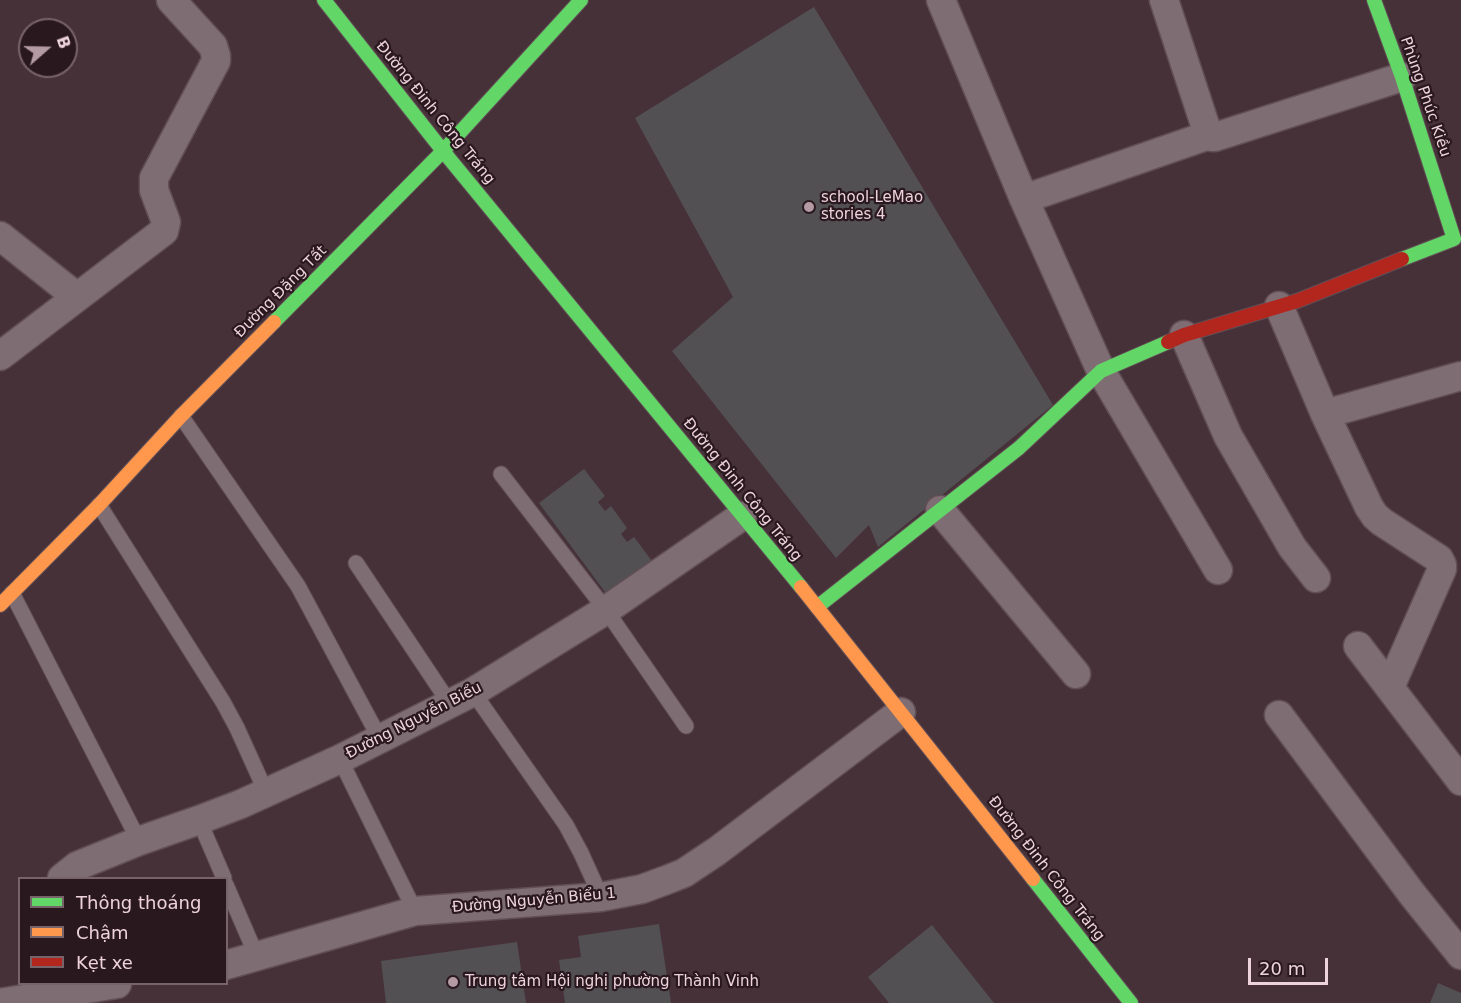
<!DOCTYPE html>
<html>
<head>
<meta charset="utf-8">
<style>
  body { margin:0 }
  #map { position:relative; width:1461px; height:1003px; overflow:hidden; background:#473139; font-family:"DejaVu Sans",sans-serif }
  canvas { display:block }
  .legend { position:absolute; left:18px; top:877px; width:210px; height:108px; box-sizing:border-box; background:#2a181f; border:2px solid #78636b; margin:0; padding:8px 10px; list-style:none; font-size:18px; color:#eed3dc }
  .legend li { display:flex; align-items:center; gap:12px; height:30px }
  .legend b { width:30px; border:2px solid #78636b }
  .north { position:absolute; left:18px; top:18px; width:60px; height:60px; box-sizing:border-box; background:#2a181f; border:2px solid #78636b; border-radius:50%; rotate:70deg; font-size:16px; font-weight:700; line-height:24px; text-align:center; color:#eed3dc }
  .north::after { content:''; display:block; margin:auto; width:21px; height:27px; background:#b49aa3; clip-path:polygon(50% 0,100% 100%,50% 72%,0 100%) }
  .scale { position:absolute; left:1248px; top:958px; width:80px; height:27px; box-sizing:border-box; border:3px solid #eed3dc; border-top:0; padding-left:8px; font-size:18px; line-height:21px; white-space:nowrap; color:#eed3dc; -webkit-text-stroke:4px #2a181f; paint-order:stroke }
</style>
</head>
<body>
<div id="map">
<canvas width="1461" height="1003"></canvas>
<ul class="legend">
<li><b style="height:8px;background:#63d668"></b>Thông thoáng</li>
<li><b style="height:8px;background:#ff974d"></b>Chậm</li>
<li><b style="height:8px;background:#b3261e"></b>Kẹt xe</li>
</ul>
<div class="north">B</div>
<div class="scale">20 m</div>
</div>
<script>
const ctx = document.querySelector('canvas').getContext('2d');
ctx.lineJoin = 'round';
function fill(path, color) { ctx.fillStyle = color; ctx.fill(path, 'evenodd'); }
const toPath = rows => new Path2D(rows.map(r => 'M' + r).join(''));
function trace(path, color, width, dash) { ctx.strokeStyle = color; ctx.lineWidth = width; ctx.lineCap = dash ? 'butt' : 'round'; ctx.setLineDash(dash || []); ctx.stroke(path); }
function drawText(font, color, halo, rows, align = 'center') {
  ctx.font = font + ' "DejaVu Sans",sans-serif'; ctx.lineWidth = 4.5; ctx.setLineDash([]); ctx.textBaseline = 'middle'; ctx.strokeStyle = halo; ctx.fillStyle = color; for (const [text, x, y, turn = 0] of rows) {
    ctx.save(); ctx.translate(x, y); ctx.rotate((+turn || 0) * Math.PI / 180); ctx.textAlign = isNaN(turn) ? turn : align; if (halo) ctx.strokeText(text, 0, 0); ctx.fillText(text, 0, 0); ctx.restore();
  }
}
fill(toPath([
  [814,7,1053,405,878,547,869,525,836,558,672,351,733,297,635,118],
  [584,469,605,496,598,502,605,511,611,506,627,528,621,534,627,542,634,537,655,565,611,600,539,503],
  [659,924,671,1003,565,1003,559,960,581,957,578,936],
  [932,925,994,1003,889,1003,868,977],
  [517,942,526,1003,386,1003,381,961],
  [1438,983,1461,993,1461,1003,1430,1003]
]), '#525052');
const lane = toPath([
  [181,416,298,586,380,739],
  [501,474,606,610,686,726],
  [99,505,223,702,237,728,266,792],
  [356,563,450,704],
  [12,593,139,841],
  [473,692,566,825,581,853,601,897],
  [340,759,415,911],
  [199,820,224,878],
  [226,885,257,957]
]);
const street = toPath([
  [941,0,1024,199,1101,371,1218,570],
  [1164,0,1207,131,1212,137,1215,137,1402,77],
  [1024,199,1209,135],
  [0,236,77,297],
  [1279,306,1325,414,1369,507,1375,516,1382,522,1439,559,1442,565,1442,569,1390,687],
  [1184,335,1228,436,1292,547,1316,578],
  [0,356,164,231,166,222,154,190,154,178,216,61,216,56,213,46,171,0],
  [1325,414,1461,376],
  [940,510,1076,674],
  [1358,646,1461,781],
  [1279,715,1412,894,1461,955],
  [62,878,77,866,139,841,199,820,241,804,340,759,473,692,606,610,742,516],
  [226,965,415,911,601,897,642,889,669,879,684,873,717,851,901,712],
  [0,1003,117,984]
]);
const fast = toPath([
  [324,0,443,151,801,587],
  [1374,0,1402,77,1454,239,1402,259],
  [274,322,443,151,581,0],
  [817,607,1019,448,1101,371,1168,342],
  [1033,879,1131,1003]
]);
const slow = toPath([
  [801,587,1033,879],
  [0,605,99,505,181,416,274,322]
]);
const jam = toPath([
  [1168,342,1184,335,1297,301,1402,259]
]);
trace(lane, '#624f56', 17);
trace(street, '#624f56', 31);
trace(fast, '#624f56', 16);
trace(slow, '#624f56', 16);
trace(jam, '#624f56', 16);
trace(lane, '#7f6d74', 15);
trace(street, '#7f6d74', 28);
trace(fast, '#63d668', 14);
trace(slow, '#ff974d', 14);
trace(jam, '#b3261e', 14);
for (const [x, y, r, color] of [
  [809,207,6,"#b49aa3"],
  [453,982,6,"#b49aa3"]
]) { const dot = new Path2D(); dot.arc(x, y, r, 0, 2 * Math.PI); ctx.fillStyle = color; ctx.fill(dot); trace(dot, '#2a181f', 2); }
drawText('15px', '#eed3dc', '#2a181f', [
  ["Phùng Phúc Kiều",1425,97,71],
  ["Đường Đinh Công Tráng",435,113,51],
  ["Đường Đặng Tất",281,292,-45],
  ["Đường Đinh Công Tráng",742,490,51],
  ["Đường Nguyễn Biểu",414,721,-27],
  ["Đường Đinh Công Tráng",1046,869,52],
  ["Đường Nguyễn Biểu 1",534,901,-5]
]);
drawText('15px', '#eed3dc', '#2a181f', [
  ["school-LeMao",821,198],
  ["stories 4",821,215],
  ["Trung tâm Hội nghị phường Thành Vinh",465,982]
], 'left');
</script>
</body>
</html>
